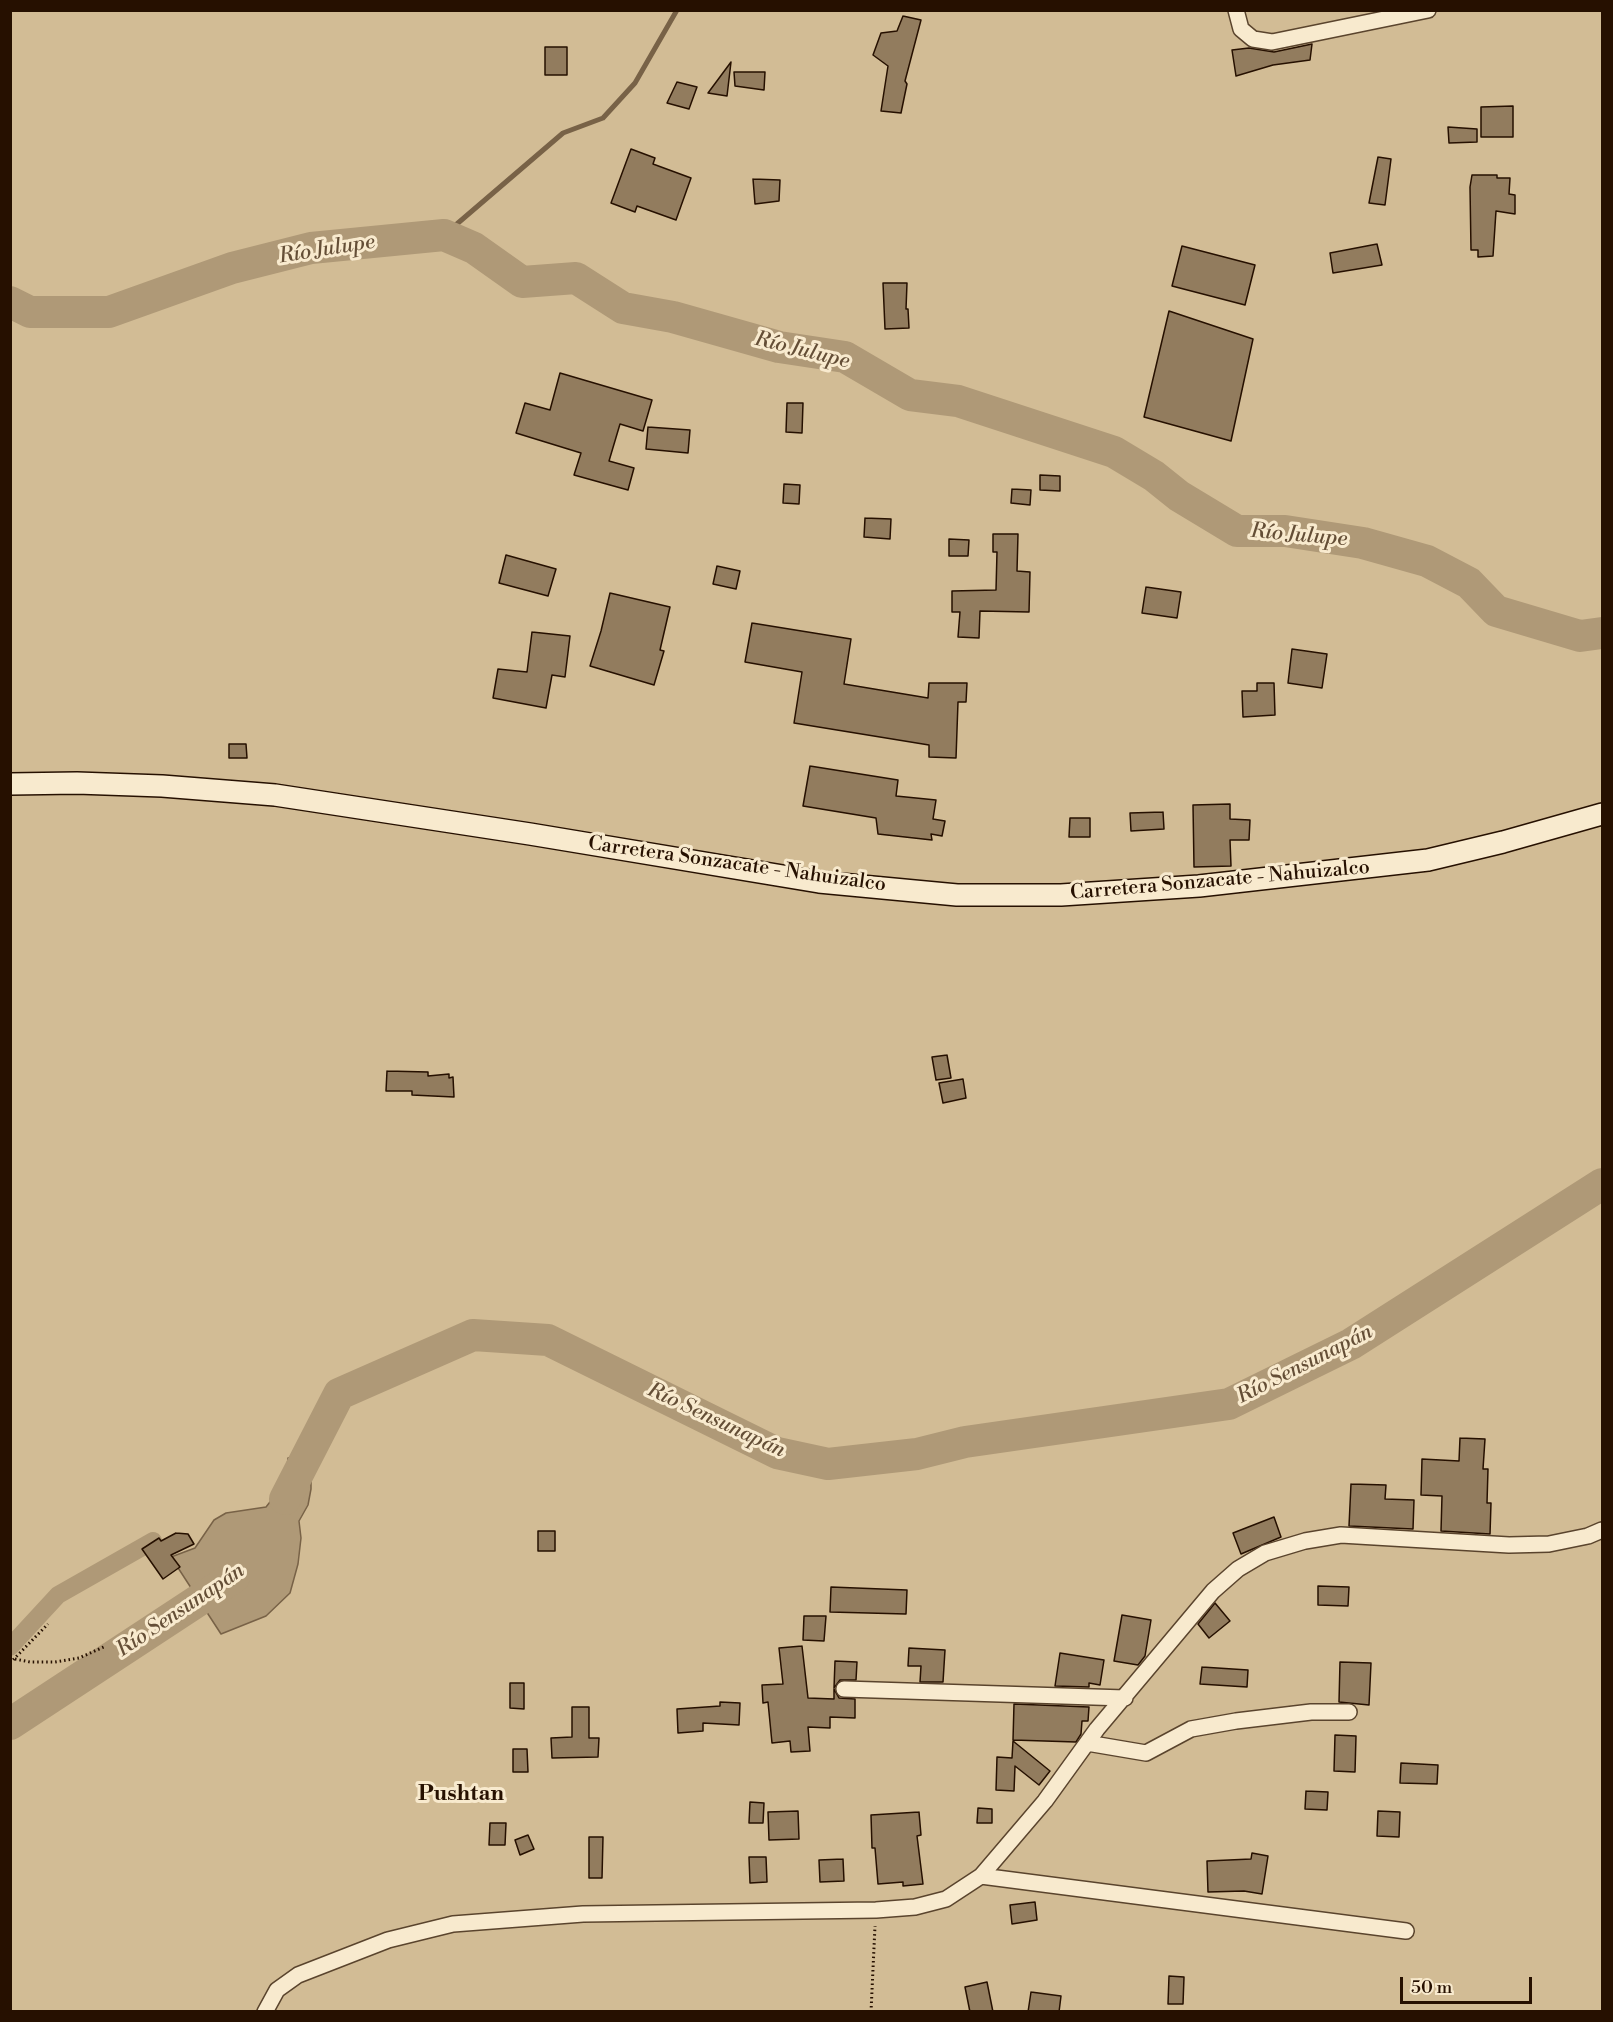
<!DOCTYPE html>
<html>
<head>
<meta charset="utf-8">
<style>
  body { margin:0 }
  #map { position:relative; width:1613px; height:2022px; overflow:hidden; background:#f5dfb4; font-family:"Libre Bodoni",serif }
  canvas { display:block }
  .frame { position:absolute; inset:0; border:12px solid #261000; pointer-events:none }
  .scale { position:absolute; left:1400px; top:1977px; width:132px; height:27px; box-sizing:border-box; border:3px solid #261000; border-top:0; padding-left:8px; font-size:18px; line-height:21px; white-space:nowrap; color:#261000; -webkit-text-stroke:4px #f8eace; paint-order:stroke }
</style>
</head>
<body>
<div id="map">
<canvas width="1613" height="2022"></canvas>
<div class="frame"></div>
<div class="scale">50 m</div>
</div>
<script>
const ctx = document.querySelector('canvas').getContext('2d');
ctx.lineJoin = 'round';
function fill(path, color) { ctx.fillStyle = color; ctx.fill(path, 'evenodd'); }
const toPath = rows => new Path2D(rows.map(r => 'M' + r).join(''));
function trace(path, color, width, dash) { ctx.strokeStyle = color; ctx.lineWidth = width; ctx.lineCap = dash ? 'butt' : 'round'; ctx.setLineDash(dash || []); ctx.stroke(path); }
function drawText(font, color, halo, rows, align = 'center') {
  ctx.font = font + ' "Libre Bodoni",serif'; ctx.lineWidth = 6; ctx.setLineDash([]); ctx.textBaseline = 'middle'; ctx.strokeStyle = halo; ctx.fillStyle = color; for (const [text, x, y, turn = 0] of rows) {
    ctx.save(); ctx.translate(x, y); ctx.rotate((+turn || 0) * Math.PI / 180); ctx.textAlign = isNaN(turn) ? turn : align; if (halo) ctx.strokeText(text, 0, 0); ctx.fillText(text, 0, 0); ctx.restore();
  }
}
fill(toPath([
  [11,11,1602,11,1602,2011,11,2012]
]), '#d2bc95');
const water = toPath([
  [296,1456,308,1466,311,1472,311,1489,308,1505,299,1521,301,1538,298,1564,290,1593,266,1616,221,1634,171,1557,195,1548,214,1520,226,1513,266,1507,277,1493,286,1477,288,1458,296,1456]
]);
fill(water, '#af9977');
trace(water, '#786247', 1.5);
trace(toPath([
  [444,235,563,133,603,118,635,83,677,10]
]), '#786247', 5);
trace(toPath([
  [10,1647,58,1595,153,1541]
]), '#af9977', 18);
trace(toPath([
  [10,302,30,312,109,312,232,268,311,248,444,235,474,248,522,282,576,278,623,308,673,317,779,347,845,357,910,395,958,401,1114,452,1154,476,1179,496,1237,531,1285,531,1363,543,1427,561,1469,583,1496,611,1580,636,1602,633],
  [285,1499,339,1394,473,1335,548,1340,777,1453,828,1464,917,1454,965,1442,1229,1404,1351,1344,1602,1184],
  [10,1724,234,1577]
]), '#af9977', 32);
const building = toPath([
  [903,16,921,20,905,81,907,84,901,113,881,111,888,66,873,55,881,33,897,31,903,16],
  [1312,44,1310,60,1273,65,1236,76,1232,50,1249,48,1274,52,1312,44],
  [545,47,567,47,567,75,545,75,545,47],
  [731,62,727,96,708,93,731,62],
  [734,72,765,72,764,90,735,86,734,72],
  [677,82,697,87,689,109,667,103,677,82],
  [1513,106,1513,137,1481,137,1481,107,1513,106],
  [1448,127,1477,129,1477,142,1449,143,1448,127],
  [631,149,655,158,653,164,691,178,676,220,637,206,635,212,611,203,631,149],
  [1378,157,1391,159,1385,205,1369,203,1378,157],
  [1472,175,1497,175,1497,178,1510,178,1509,194,1515,195,1515,214,1496,211,1493,256,1478,257,1478,250,1471,250,1470,187,1472,175],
  [753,179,780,180,779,201,755,204,753,179],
  [1377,244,1382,265,1333,273,1330,253,1377,244],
  [1182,246,1255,265,1245,305,1172,286,1182,246],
  [883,283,907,283,906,309,908,309,909,328,885,329,883,283],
  [1169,311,1253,339,1231,441,1144,417,1169,311],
  [560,373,652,400,643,431,620,424,609,461,634,468,628,490,574,475,581,453,516,433,525,403,550,410,560,373],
  [787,403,803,403,802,433,786,432,787,403],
  [648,427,690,430,688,453,646,449,648,427],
  [1040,475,1060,476,1060,491,1040,490,1040,475],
  [784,484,800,485,799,504,783,503,784,484],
  [1012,489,1031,490,1030,505,1011,503,1012,489],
  [865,518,891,519,890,539,864,537,865,518],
  [993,534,1018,534,1017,571,1030,572,1029,612,980,611,979,638,958,637,960,612,952,612,952,591,996,590,997,552,993,552,993,534],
  [949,539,969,540,968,556,949,556,949,539],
  [506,555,556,569,548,596,499,583,506,555],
  [717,566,740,571,736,589,713,584,717,566],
  [1146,587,1181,592,1177,618,1142,613,1146,587],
  [610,593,670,607,660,650,664,651,654,685,590,666,601,631,610,593],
  [752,623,851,639,844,684,928,698,929,683,967,683,966,702,958,702,956,758,929,757,929,745,794,723,802,672,745,662,752,623],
  [532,632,570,636,565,677,552,675,546,708,493,698,498,669,527,672,532,632],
  [1292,649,1327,654,1322,688,1288,683,1292,649],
  [1257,683,1274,683,1275,715,1243,717,1242,691,1257,691,1257,683],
  [229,744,246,744,247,758,229,758,229,744],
  [810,766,898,780,896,796,936,800,933,819,945,821,942,836,931,834,932,840,878,834,876,818,803,806,810,766],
  [1230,804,1230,819,1250,820,1249,840,1230,840,1231,866,1194,867,1193,805,1230,804],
  [1163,812,1164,829,1131,831,1130,813,1163,812],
  [1070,818,1090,818,1090,837,1069,837,1070,818],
  [947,1055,951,1078,936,1080,932,1057,947,1055],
  [387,1071,428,1072,428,1076,449,1074,449,1078,453,1077,454,1097,412,1095,412,1091,386,1091,387,1071],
  [963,1079,966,1098,943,1103,939,1083,963,1079],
  [1460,1438,1485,1439,1483,1469,1488,1469,1487,1503,1491,1503,1490,1534,1441,1531,1442,1496,1421,1495,1422,1459,1459,1461,1460,1438],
  [1351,1484,1386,1485,1385,1499,1414,1500,1413,1529,1349,1526,1351,1484],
  [1274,1517,1281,1537,1241,1554,1233,1533,1274,1517],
  [538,1531,555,1531,555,1551,538,1551,538,1531],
  [176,1533,188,1534,194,1544,171,1555,180,1567,163,1579,142,1549,159,1538,161,1541,176,1533],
  [1318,1586,1349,1587,1348,1606,1318,1605,1318,1586],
  [831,1587,907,1590,906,1614,830,1612,831,1587],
  [1215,1603,1230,1621,1209,1638,1198,1624,1215,1603],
  [1122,1615,1151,1620,1145,1656,1138,1665,1114,1661,1122,1615],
  [804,1616,826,1616,824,1641,803,1640,804,1616],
  [802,1646,808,1698,834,1699,834,1689,839,1698,855,1699,855,1718,830,1717,830,1728,808,1727,810,1751,791,1752,790,1741,772,1743,768,1702,763,1703,762,1685,783,1684,779,1648,802,1646],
  [909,1648,945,1650,943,1682,920,1682,921,1666,908,1666,909,1648],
  [1060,1653,1104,1660,1100,1685,1089,1683,1089,1687,1055,1686,1060,1653],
  [835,1661,857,1662,856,1680,840,1680,834,1688,835,1661],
  [1340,1662,1371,1663,1369,1705,1339,1702,1340,1662],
  [1202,1667,1248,1670,1247,1687,1200,1684,1202,1667],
  [510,1683,524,1683,524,1709,510,1708,510,1683],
  [720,1702,740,1703,739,1725,703,1723,703,1731,678,1733,677,1709,720,1706,720,1702],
  [1014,1704,1089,1707,1088,1721,1082,1721,1081,1734,1076,1742,1013,1740,1014,1704],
  [572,1707,589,1707,589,1738,599,1738,598,1757,552,1758,551,1738,572,1737,572,1707],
  [1335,1735,1356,1736,1355,1772,1334,1771,1335,1735],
  [1013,1741,1050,1771,1039,1785,1015,1766,1014,1791,996,1790,997,1757,1012,1758,1013,1741],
  [513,1749,527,1749,528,1772,513,1772,513,1749],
  [1401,1763,1438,1765,1437,1784,1400,1783,1401,1763],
  [1306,1791,1328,1792,1327,1810,1305,1809,1306,1791],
  [750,1802,764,1803,763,1823,749,1823,750,1802],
  [978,1808,992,1809,992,1823,977,1823,978,1808],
  [798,1811,799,1839,769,1840,768,1812,798,1811],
  [1378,1811,1400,1812,1399,1837,1377,1836,1378,1811],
  [919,1812,921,1835,917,1836,923,1884,903,1886,903,1882,878,1884,875,1848,872,1848,871,1815,919,1812],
  [490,1823,506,1823,505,1845,489,1845,490,1823],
  [528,1835,534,1849,520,1855,515,1840,528,1835],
  [589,1837,603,1837,602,1878,589,1878,589,1837],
  [1252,1853,1268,1856,1262,1894,1244,1891,1208,1892,1207,1861,1251,1859,1252,1853],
  [749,1857,766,1857,767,1882,750,1883,749,1857],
  [843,1859,844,1881,820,1882,819,1860,843,1859],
  [1035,1902,1037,1920,1012,1924,1010,1905,1035,1902],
  [1169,1976,1184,1977,1183,2004,1168,2004,1169,1976],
  [987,1982,993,2012,970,2012,965,1987,987,1982],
  [1031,1992,1061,1996,1059,2012,1028,2012,1031,1992]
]);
fill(building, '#927c5e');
trace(building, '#261000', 1.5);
const street = toPath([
  [1236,10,1241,29,1253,39,1272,42,1428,10],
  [844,1689,1125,1698],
  [1087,1743,1146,1753,1191,1729,1236,1721,1311,1712,1349,1712],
  [981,1876,1406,1931],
  [265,2012,277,1990,298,1975,388,1940,453,1924,583,1914,876,1910,915,1907,946,1899,981,1876,1045,1801,1097,1729,1213,1591,1238,1569,1265,1553,1305,1541,1341,1535,1509,1545,1549,1544,1588,1536,1602,1530]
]);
const secondary = toPath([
  [10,784,77,783,162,786,275,795,530,834,819,882,957,895,1061,895,1199,886,1428,860,1503,842,1602,814]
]);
trace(street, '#5a442d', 18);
trace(secondary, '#261000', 24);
trace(toPath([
  [15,1659,30,1662,55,1662,79,1658,106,1646],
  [10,1663,48,1624],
  [871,2012,875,1926]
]), '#261000', 3, [1.5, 3]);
trace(street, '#f8eace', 15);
trace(secondary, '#f8eace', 21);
drawText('20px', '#261000', '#f8eace', [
  ["Carretera Sonzacate - Nahuizalco",737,865,8],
  ["Carretera Sonzacate - Nahuizalco",1220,881,-5]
]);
drawText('italic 21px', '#644e36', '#f8eace', [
  ["Río Julupe",327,250,-9],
  ["Río Julupe",802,351,14],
  ["Río Julupe",1299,536,5],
  ["Río Sensunapán",1305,1365,-27],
  ["Río Sensunapán",716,1421,25],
  ["Río Sensunapán",181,1611,-34]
]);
drawText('bold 22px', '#261000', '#f8eace', [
  ["Pushtan",461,1795]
]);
</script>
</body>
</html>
